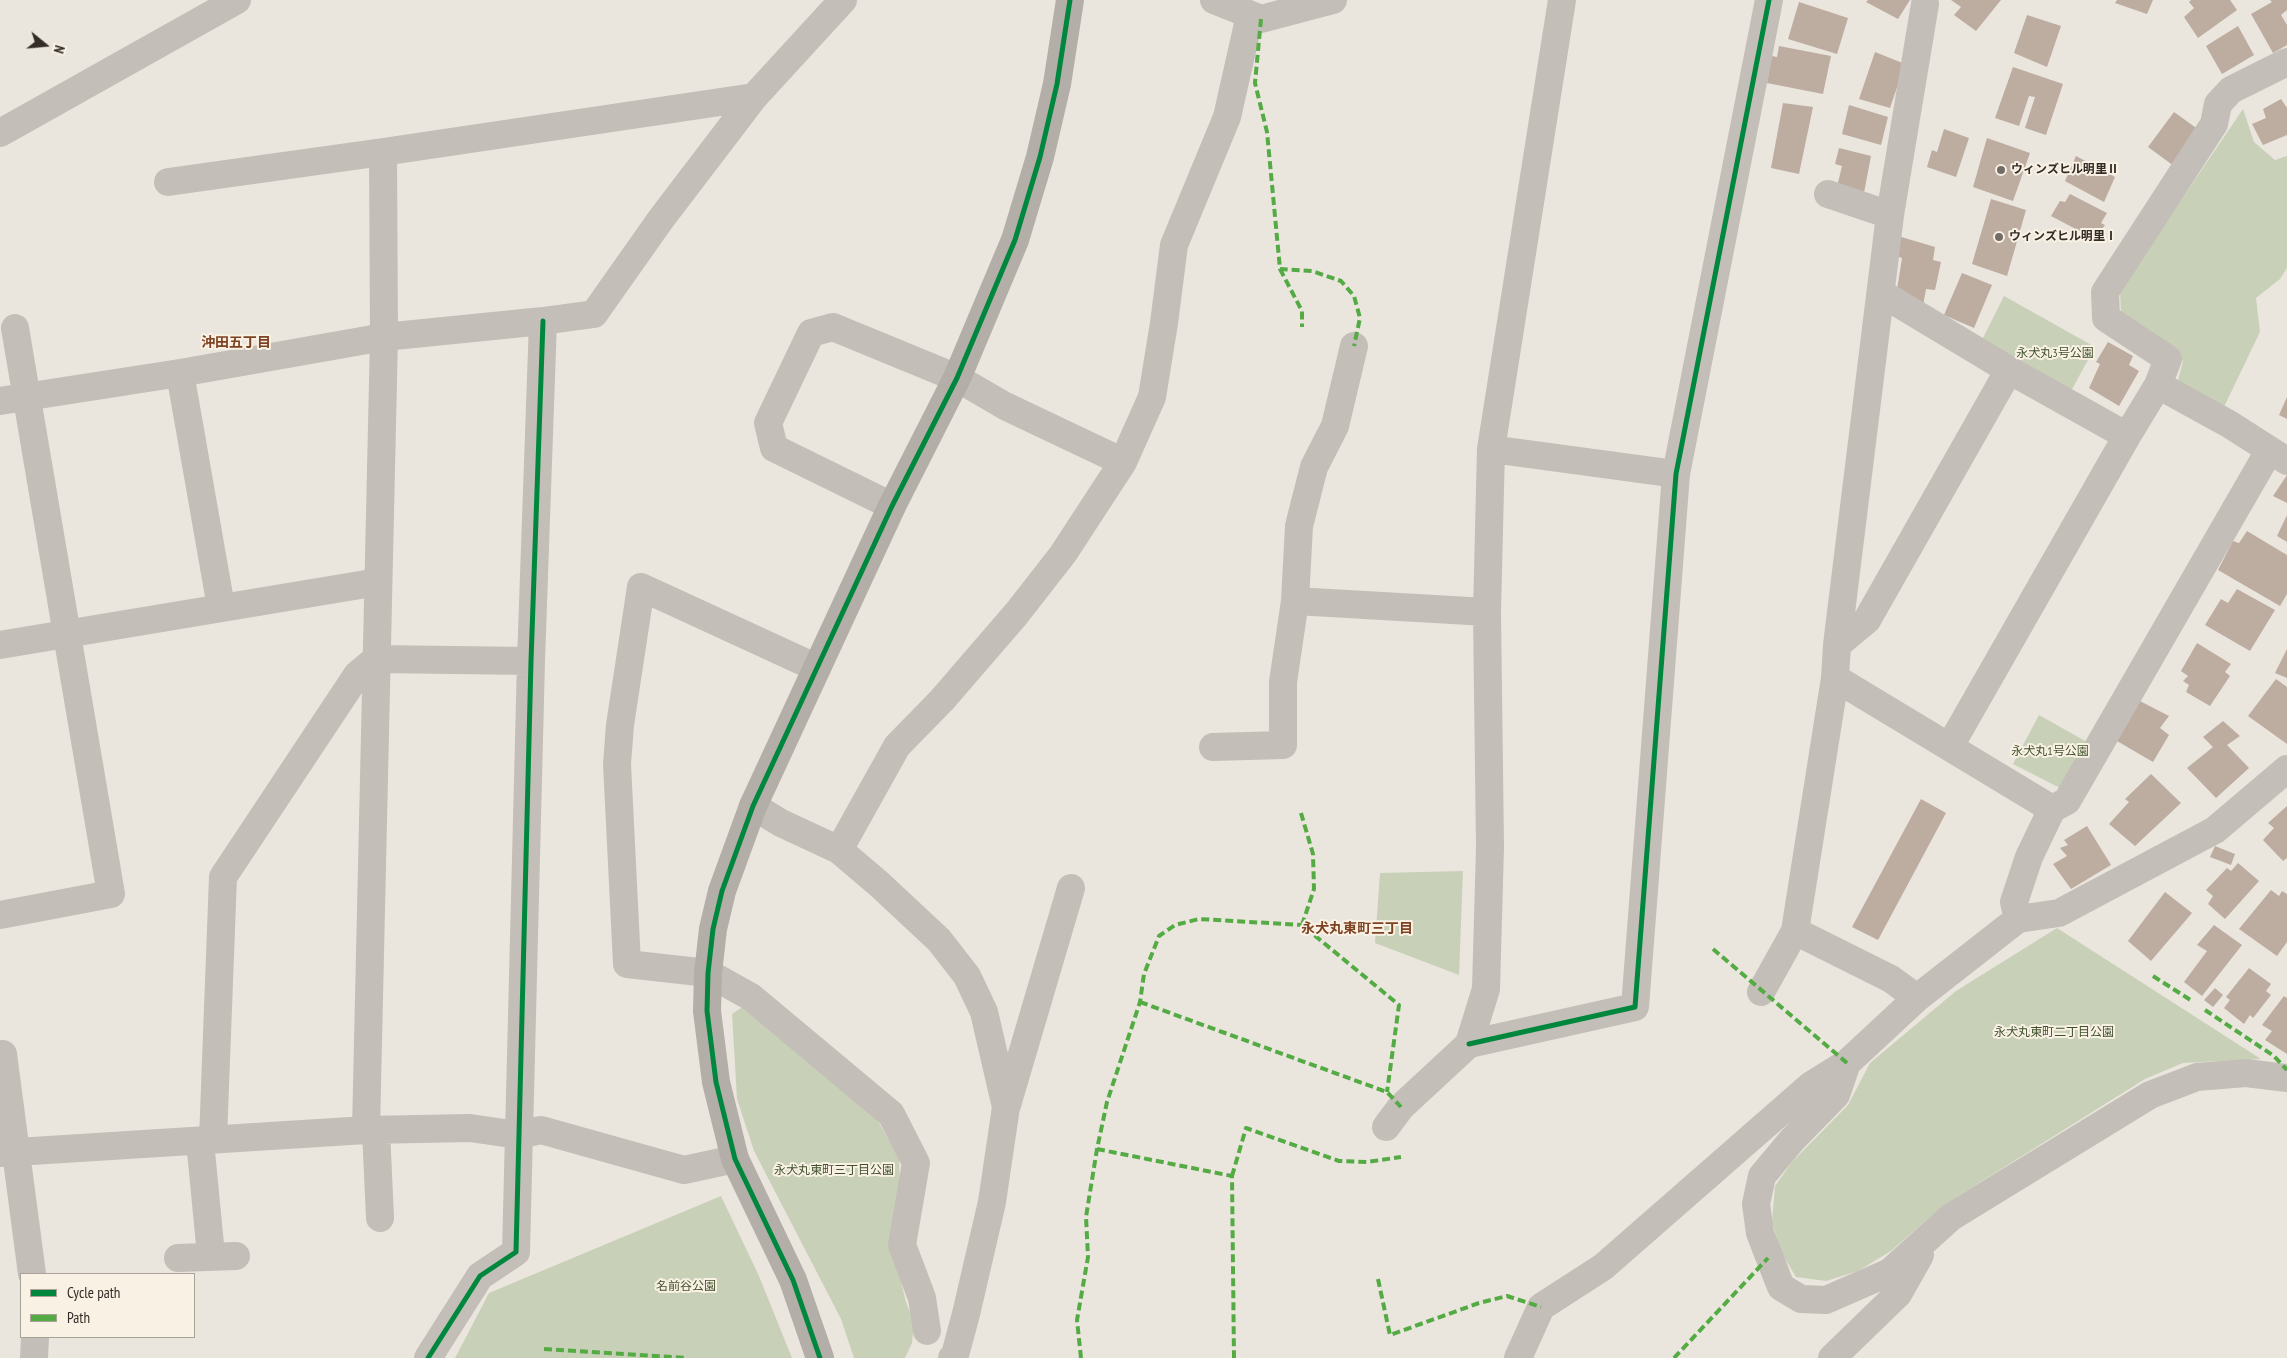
<!DOCTYPE html>
<html>
<head>
<meta charset="utf-8">
<style>
  body { margin:0 }
  #map { position:relative; width:2287px; height:1358px; overflow:hidden; background:#eae6de; font-family:"PT Sans Narrow",sans-serif }
  canvas { display:block }
  .legend { position:absolute; left:20px; top:1273px; width:175px; height:65px; box-sizing:border-box; background:#f8f1e4; border:1px solid #a9a298; margin:0; padding:6px 9px; list-style:none; font-size:15px; color:#332b26 }
  .legend li { display:flex; align-items:center; gap:10px; height:25px }
  .legend b { width:25px; border:1px solid #a9a298 }
  .north { position:absolute; left:20px; top:20px; width:50px; height:50px; -webkit-text-stroke:4px #f8f1e4; paint-order:stroke; rotate:107deg; font-size:14px; font-weight:700; line-height:20px; text-align:center; color:#332b26 }
  .north::after { content:''; display:block; margin:auto; width:18px; height:22px; background:#332b26; clip-path:polygon(50% 0,100% 100%,50% 72%,0 100%) }
</style>
</head>
<body>
<div id="map">
<canvas width="2287" height="1358"></canvas>
<ul class="legend">
<li><b style="height:6px;background:#00873e"></b>Cycle path</li>
<li><b style="height:6px;background:#54ab44"></b>Path</li>
</ul>
<div class="north">N</div>
</div>
<script>
const ctx = document.querySelector('canvas').getContext('2d');
ctx.lineJoin = 'round';
function fill(path, color) { ctx.fillStyle = color; ctx.fill(path, 'evenodd'); }
const toPath = rows => new Path2D(rows.map(r => 'M' + r).join(''));
function trace(path, color, width, dash) { ctx.strokeStyle = color; ctx.lineWidth = width; ctx.lineCap = dash ? 'butt' : 'round'; ctx.setLineDash(dash || []); ctx.stroke(path); }
function drawText(font, color, halo, rows, align = 'center') {
  ctx.font = font + ' "PT Sans Narrow","Noto Sans JP",sans-serif'; ctx.lineWidth = 4; ctx.setLineDash([]); ctx.textBaseline = 'middle'; ctx.strokeStyle = halo; ctx.fillStyle = color; for (const [text, x, y, turn = 0] of rows) {
    ctx.save(); ctx.translate(x, y); ctx.rotate((+turn || 0) * Math.PI / 180); ctx.textAlign = isNaN(turn) ? turn : align; if (halo) ctx.strokeText(text, 0, 0); ctx.fillText(text, 0, 0); ctx.restore();
  }
}
fill(toPath([
  [2243,109,2254,142,2275,160,2287,156,2287,268,2280,279,2256,298,2260,332,2222,411,2177,384,2183,361,2121,314,2120,290],
  [2004,296,2095,347,2070,393,1982,340],
  [2039,715,2087,742,2060,788,2013,764],
  [1463,871,1459,975,1375,943,1380,873],
  [2057,928,2261,1059,2183,1063,2145,1079,1944,1205,1891,1251,1858,1271,1826,1281,1796,1277,1781,1252,1772,1222,1775,1186,1792,1162,1848,1105,1870,1063,1956,991],
  [744,1006,877,1119,899,1159,901,1201,891,1242,906,1302,914,1323,912,1343,905,1358,854,1358,841,1319,754,1151,737,1099,732,1014],
  [721,1196,759,1276,792,1358,455,1358,489,1293]
]), '#c9d0b8');
fill(toPath([
  [1868,0,1910,0,1898,19,1866,2],
  [1951,0,2001,0,1976,31,1954,15,1961,7],
  [2117,0,2153,0,2147,14,2115,3],
  [2191,0,2230,0,2237,10,2198,38,2184,17,2194,8,2189,2],
  [2270,0,2287,0,2287,10,2281,15,2287,25,2287,45,2273,53,2251,14,2272,2],
  [1799,2,1848,18,1837,54,1788,39],
  [2027,15,2061,26,2047,67,2014,53],
  [2238,26,2254,55,2222,74,2206,46],
  [1779,46,1831,56,1823,94,1767,83,1772,56,1777,57],
  [1875,52,1905,64,1890,108,1859,99],
  [2013,67,2063,84,2046,135,2025,128,2035,97,2029,96,2019,126,1995,118],
  [2281,99,2287,108,2287,135,2263,145,2252,124,2266,118,2263,109],
  [1783,103,1813,107,1799,174,1771,168],
  [1849,105,1888,117,1881,145,1842,134],
  [2174,112,2199,130,2174,166,2148,147],
  [1944,129,1969,138,1956,177,1927,167,1932,150,1937,152],
  [1987,138,2030,153,2013,201,1973,187],
  [1839,148,1871,156,1863,198,1836,191,1842,166,1835,164],
  [2076,156,2115,177,2104,202,2065,181],
  [2070,194,2107,213,2101,223,2105,225,2099,233,2093,230,2089,236,2051,216,2060,201,2065,202],
  [1991,199,2026,210,2007,276,1972,264],
  [1898,236,1935,247,1933,260,1941,262,1935,290,1926,289,1923,306,1896,296,1902,258,1893,255],
  [1962,273,1992,285,1974,328,1944,315],
  [2108,342,2133,356,2129,365,2139,371,2119,406,2089,388,2100,364,2096,362],
  [2287,397,2287,419,2279,415],
  [2287,475,2287,503,2273,496],
  [2287,515,2287,542,2277,536],
  [2247,531,2287,555,2287,594,2280,606,2218,570,2233,541,2239,543],
  [2237,589,2275,610,2250,651,2205,625,2221,599,2228,603],
  [2197,643,2231,664,2225,672,2230,676,2210,706,2186,692,2189,685,2183,681,2188,676,2181,671],
  [2287,649,2287,678,2275,673],
  [2276,679,2287,687,2287,744,2248,716],
  [2138,700,2169,716,2160,728,2169,735,2153,762,2117,741],
  [2223,721,2240,736,2227,745,2249,768,2216,798,2187,768,2213,747,2203,737],
  [2151,774,2181,803,2135,846,2109,824,2129,802,2125,799],
  [1921,799,1946,813,1878,940,1852,927],
  [2287,806,2287,858,2283,861,2263,840,2274,828,2268,823],
  [2087,826,2111,865,2071,889,2053,864,2067,856,2060,848,2068,845,2064,840],
  [2215,846,2235,854,2231,865,2210,857],
  [2238,863,2259,881,2225,919,2208,904,2213,896,2206,890,2227,868,2231,871],
  [2271,890,2279,896,2282,891,2287,894,2287,942,2277,956,2239,929],
  [2165,892,2192,913,2151,961,2128,941],
  [2214,925,2242,945,2202,996,2184,982,2207,951,2197,945],
  [2249,968,2271,984,2266,991,2271,995,2253,1018,2250,1015,2244,1024,2224,1008,2230,1000,2226,997],
  [2215,988,2223,995,2213,1007,2204,1000],
  [2284,996,2287,998,2287,1054,2265,1040,2272,1031,2262,1025]
]), '#bdaca0');
trace(toPath([
  [1214,0,1261,19,1333,0],
  [0,133,237,0],
  [168,182,383,152,754,97],
  [1828,194,1890,215],
  [1881,293,2009,370,2127,436],
  [180,373,221,607],
  [2158,385,2168,359,2106,318,2105,292,2214,124,2218,104,2231,90,2287,62],
  [0,401,180,373,384,337,543,321,594,314,661,219,754,97,843,0],
  [1491,449,1676,474],
  [892,506,774,448,768,423,811,333,833,327,957,378,1005,406,1123,462],
  [1295,601,1299,526,1314,467,1335,426,1354,346],
  [0,645,378,582],
  [1837,645,1867,620,2009,370],
  [817,668,641,587,620,725,617,764,627,964,708,973,751,997,891,1114,916,1163,902,1245,922,1298,927,1331],
  [1835,678,2052,809,2029,857,2014,902,2018,919,2059,913,2215,830,2287,769],
  [1950,746,2127,436,2158,385,2229,424,2287,461],
  [1213,747,1283,745,1283,682,1295,601,1487,612],
  [753,806,781,823,839,850,879,884,939,940,967,976,984,1012,1006,1107,992,1202,966,1314,955,1355,952,1358],
  [2052,809,2067,801,2269,451],
  [839,850,897,746,942,700,1017,613,1063,554,1123,462,1152,397,1164,323,1174,245,1227,117,1250,15],
  [0,915,111,894,15,328],
  [1795,931,1891,979,1917,998],
  [1761,992,1795,931,1835,678,1837,645,1890,215,1925,4],
  [1469,1044,1635,1007,1676,474,1769,0],
  [3,1054,32,1274],
  [1847,1063,1836,1095,1792,1140,1762,1176,1756,1204,1760,1233,1781,1287,1801,1299,1826,1300,1890,1272,1951,1217,2150,1095,2197,1077,2246,1073,2287,1078],
  [1007,1105,1071,888],
  [1386,1127,1401,1107,1469,1044,1486,989,1490,847,1487,612,1491,449,1562,0],
  [366,1130,384,337,383,152],
  [376,1130,380,1218],
  [213,1139,223,877,357,675,376,659,531,661],
  [200,1141,211,1255],
  [0,1153,366,1130,470,1128,518,1135,541,1130,684,1170,735,1159],
  [178,1258,236,1256],
  [34,1358,35,1337],
  [428,1358,480,1276,516,1252,531,661,543,321],
  [1518,1358,1541,1307,1603,1267,1810,1086,1847,1063,1917,998,2018,919],
  [1832,1358,1898,1294,1920,1255]
]), '#c3beb7', 28);
trace(toPath([
  [820,1358,793,1280,735,1159,716,1082,707,1011,708,973,713,929,722,891,753,806,892,506,957,378,1015,240,1040,157,1057,84,1070,0]
]), '#b4aea8', 28);
trace(toPath([
  [1261,19,1255,83,1267,132,1280,269,1312,271,1341,281,1354,296,1360,318,1354,346],
  [1280,269,1302,311,1302,327],
  [1301,813,1313,854,1314,889,1302,925,1399,1005,1387,1092],
  [1713,949,1847,1063],
  [2153,976,2192,1001],
  [1140,1002,1387,1092,1401,1107],
  [2205,1010,2274,1056,2287,1070],
  [1097,1149,1232,1176,1234,1358],
  [1232,1176,1246,1128,1339,1161,1367,1162,1401,1157],
  [1378,1279,1390,1335,1479,1303,1507,1296,1541,1307],
  [544,1349,686,1358],
  [1081,1358,1077,1320,1088,1257,1086,1217,1097,1149,1107,1102,1140,1002,1144,974,1159,936,1175,925,1199,919,1302,925],
  [1674,1358,1768,1258]
]), '#54ab44', 4, [8, 4]);
trace(toPath([
  [1469,1044,1635,1007,1676,474,1769,0],
  [428,1358,480,1276,516,1252,531,661,543,321],
  [820,1358,793,1280,735,1159,716,1082,707,1011,708,973,713,929,722,891,753,806,892,506,957,378,1015,240,1040,157,1057,84,1070,0]
]), '#00873e', 5);
for (const [x, y, r, color] of [
  [2001,170,5,"#736c66"],
  [1999,237,5,"#736c66"]
]) { const dot = new Path2D(); dot.arc(x, y, r, 0, 2 * Math.PI); ctx.fillStyle = color; ctx.fill(dot); trace(dot, '#f8f1e4', 2); }
drawText('bold 12px', '#332b26', '#f8f1e4', [
  ["ウィンズヒル明里Ⅱ",2011,170],
  ["ウィンズヒル明里Ⅰ",2009,237]
], 'left');
drawText('12px', '#3f502b', '#f8f1e4', [
  ["永犬丸3号公園",2055,354],
  ["永犬丸1号公園",2050,752],
  ["永犬丸東町二丁目公園",2054,1033],
  ["永犬丸東町三丁目公園",834,1171],
  ["名前谷公園",686,1287]
]);
drawText('bold 14px', '#7e4223', '#f8f1e4', [
  ["沖田五丁目",236,343],
  ["永犬丸東町三丁目",1357,929]
]);
</script>
</body>
</html>
